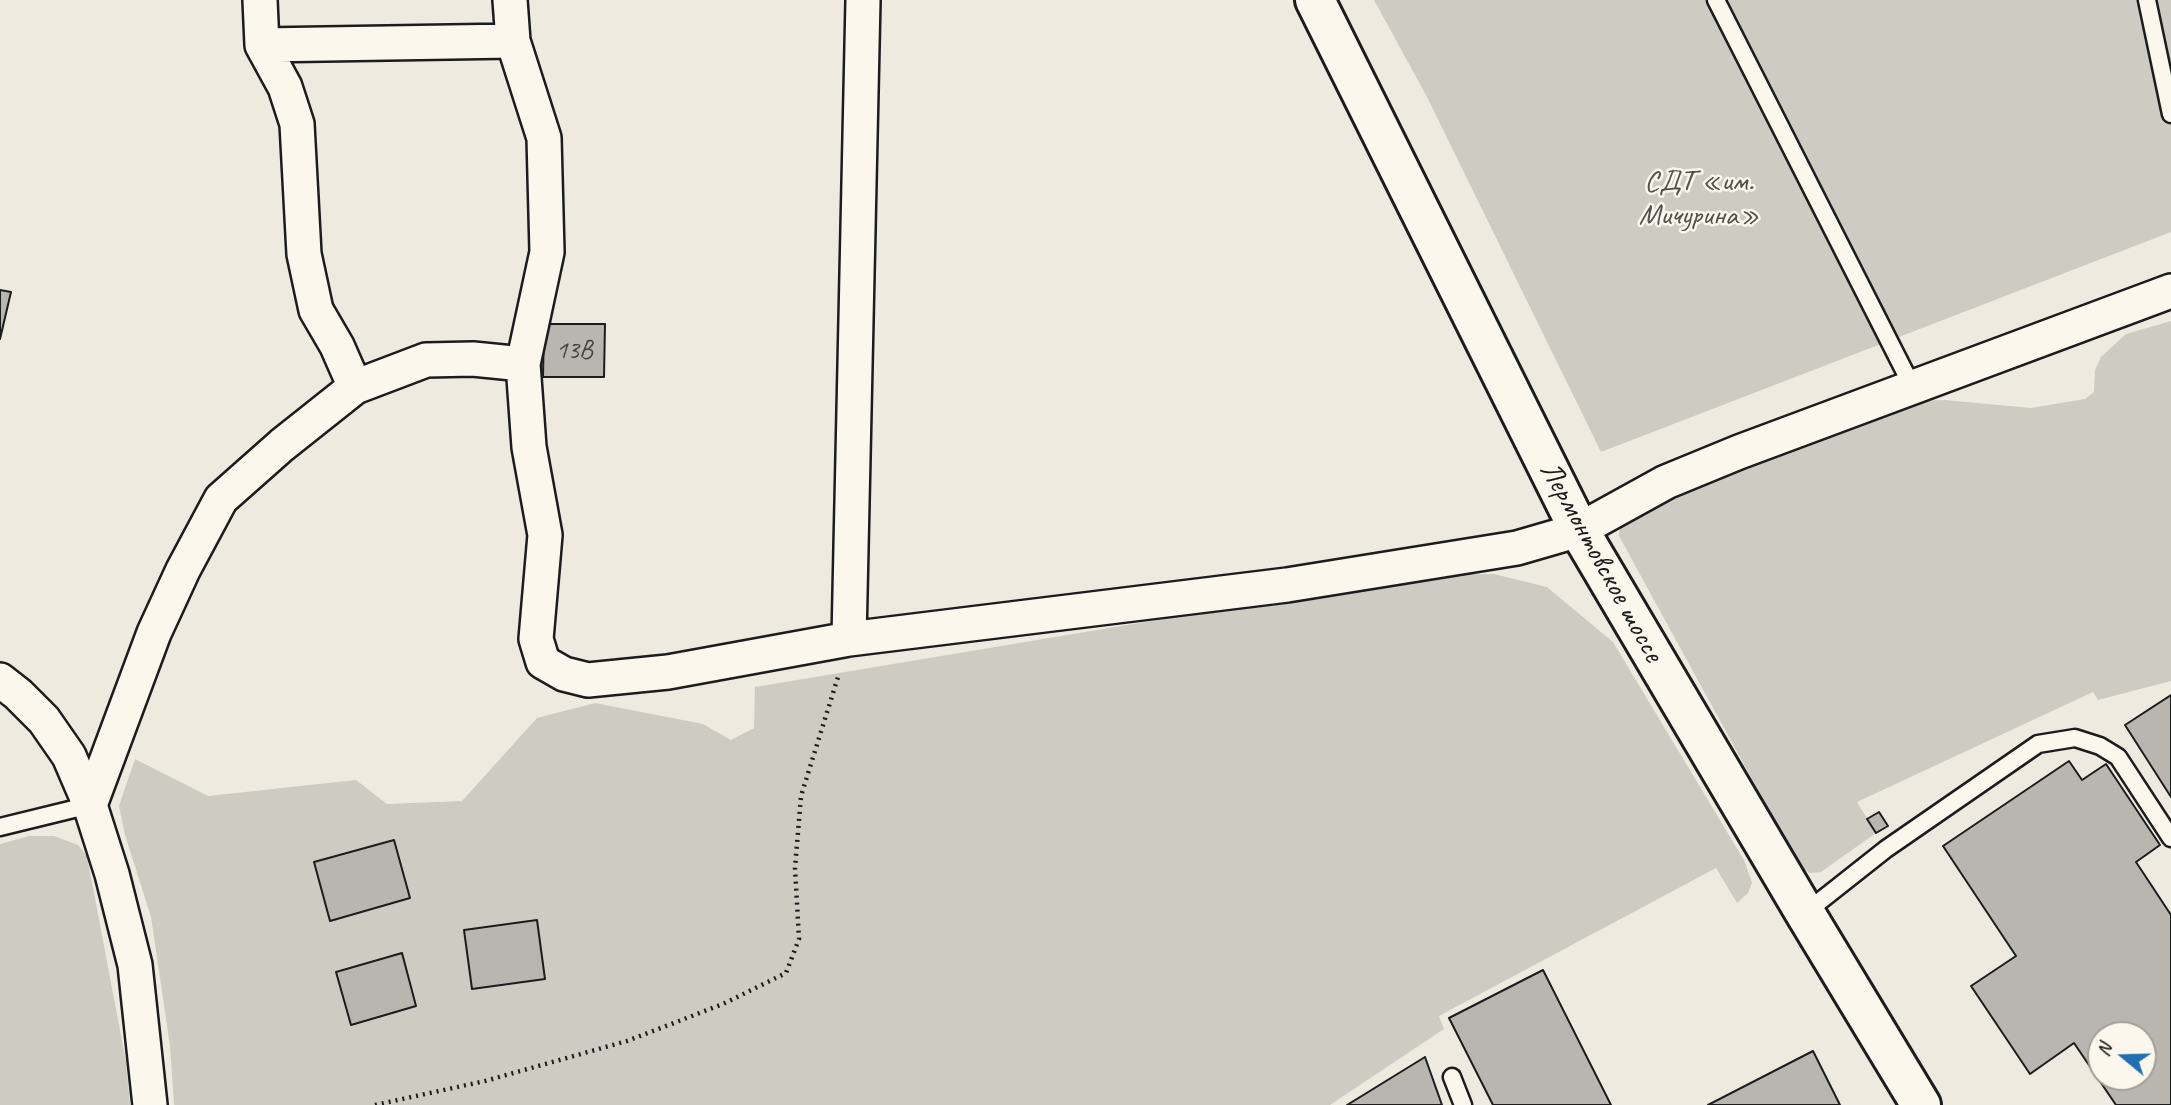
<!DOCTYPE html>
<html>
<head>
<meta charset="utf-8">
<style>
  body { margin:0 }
  #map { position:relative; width:2171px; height:1105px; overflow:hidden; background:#eeeadf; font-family:Caveat,sans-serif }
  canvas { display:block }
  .north { position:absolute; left:2087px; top:1021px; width:70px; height:70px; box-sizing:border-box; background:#fbf7ec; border:2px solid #a29f99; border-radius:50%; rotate:289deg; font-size:19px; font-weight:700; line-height:28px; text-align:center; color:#1c1c1c }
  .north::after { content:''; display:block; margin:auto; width:24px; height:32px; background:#1f6fb2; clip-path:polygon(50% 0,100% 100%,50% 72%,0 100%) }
</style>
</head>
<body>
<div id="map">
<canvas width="2171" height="1105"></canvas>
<div class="north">N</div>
</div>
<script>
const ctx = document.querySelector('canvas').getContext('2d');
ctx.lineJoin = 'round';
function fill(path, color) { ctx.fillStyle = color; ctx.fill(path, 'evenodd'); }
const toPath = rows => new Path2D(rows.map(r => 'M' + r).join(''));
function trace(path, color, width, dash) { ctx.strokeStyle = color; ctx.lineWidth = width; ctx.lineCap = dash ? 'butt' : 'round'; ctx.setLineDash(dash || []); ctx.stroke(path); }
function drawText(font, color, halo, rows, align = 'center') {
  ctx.font = font + ' Caveat,sans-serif'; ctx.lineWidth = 5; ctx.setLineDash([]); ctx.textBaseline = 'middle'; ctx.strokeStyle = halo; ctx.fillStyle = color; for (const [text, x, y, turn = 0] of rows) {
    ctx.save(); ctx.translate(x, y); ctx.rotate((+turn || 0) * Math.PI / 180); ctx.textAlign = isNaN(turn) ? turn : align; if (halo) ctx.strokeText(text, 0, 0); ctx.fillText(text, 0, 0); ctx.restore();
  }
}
fill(toPath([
  [1374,0,2171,0,2171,232,1601,452,1427,97],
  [2171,321,2171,681,2098,700,2093,692,1857,802,1876,833,1821,872,1810,873,1800,867,1619,536,1620,524,1633,506,1907,401,1945,400,2031,408,2085,399,2094,392,2095,370,2101,357,2126,334],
  [1494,574,1547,587,1613,642,1744,860,1752,883,1748,893,1737,903,1716,868,1439,1016,1444,1029,1330,1105,174,1105,170,1046,151,917,125,835,119,806,135,759,208,796,356,780,387,804,462,801,537,718,595,703,703,724,731,740,754,728,755,687,1427,575],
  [29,836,54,836,78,845,87,856,126,1062,130,1105,0,1105,0,844]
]), '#ceccc2');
const building = toPath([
  [0,290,11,292,0,339,0,290],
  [544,324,605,324,604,377,543,377,544,324],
  [2171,695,2171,797,2125,725,2171,695],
  [2069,761,2082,780,2106,764,2160,845,2136,862,2171,915,2171,1105,2116,1105,2074,1043,2030,1074,1971,986,2016,956,1943,846,2069,761],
  [2101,1035,2143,1035,2143,1077,2101,1077,2101,1035],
  [1879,812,1888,826,1876,833,1867,819,1879,812],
  [394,840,410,898,330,921,314,862,394,840],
  [537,920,545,979,472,989,464,930,537,920],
  [402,953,416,1006,351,1025,336,972,402,953],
  [1543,970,1611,1105,1493,1105,1449,1018,1543,970],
  [1813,1051,1840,1105,1708,1105,1813,1051],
  [1425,1057,1442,1105,1347,1105,1425,1057]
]);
fill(building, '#b9b6af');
trace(building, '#1c1c1c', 2);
const lane = toPath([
  [1716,0,1913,388],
  [2147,0,2171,114],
  [0,827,90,805],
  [1805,913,1886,849,2038,744,2075,738,2100,746,2118,757,2171,838],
  [1452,1077,1463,1105]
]);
const street = toPath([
  [260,0,262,45,513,41],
  [510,0,513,41,544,138,547,252,523,364,529,447,545,535,536,639,543,662,564,674,588,680,668,672,849,639,1287,585,1517,548,1579,530,1666,482,1739,452,2171,291],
  [262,45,285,87,297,124,304,254,316,310,337,346,355,387],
  [849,639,863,0],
  [0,680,18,694,44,720,69,756,90,805,112,874,135,965,150,1105],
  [90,805,154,633,183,570,221,499,282,445,355,387,426,360,473,359,523,364]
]);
const secondary = toPath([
  [1315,0,1579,530,1805,913,1921,1105]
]);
trace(lane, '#1c1c1c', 21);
trace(street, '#1c1c1c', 38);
trace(secondary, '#1c1c1c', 44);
trace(toPath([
  [375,1105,485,1081,627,1041,723,1004,786,973,799,939,795,868,801,796,838,677]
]), '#1c1c1c', 4.5, [2, 5]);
trace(lane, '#fbf7ec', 16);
trace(street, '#fbf7ec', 33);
trace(secondary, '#fbf7ec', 38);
drawText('26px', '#434241', null, [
  ["13В",574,351]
]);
drawText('30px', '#51514e', '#fbf7ec', [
  ["СДТ «им.",1699,182],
  ["Мичурина»",1699,216]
]);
drawText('30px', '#1c1c1c', '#fbf7ec', [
  ["Лермонтовское шоссе",1601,562,61]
]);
</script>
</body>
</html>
